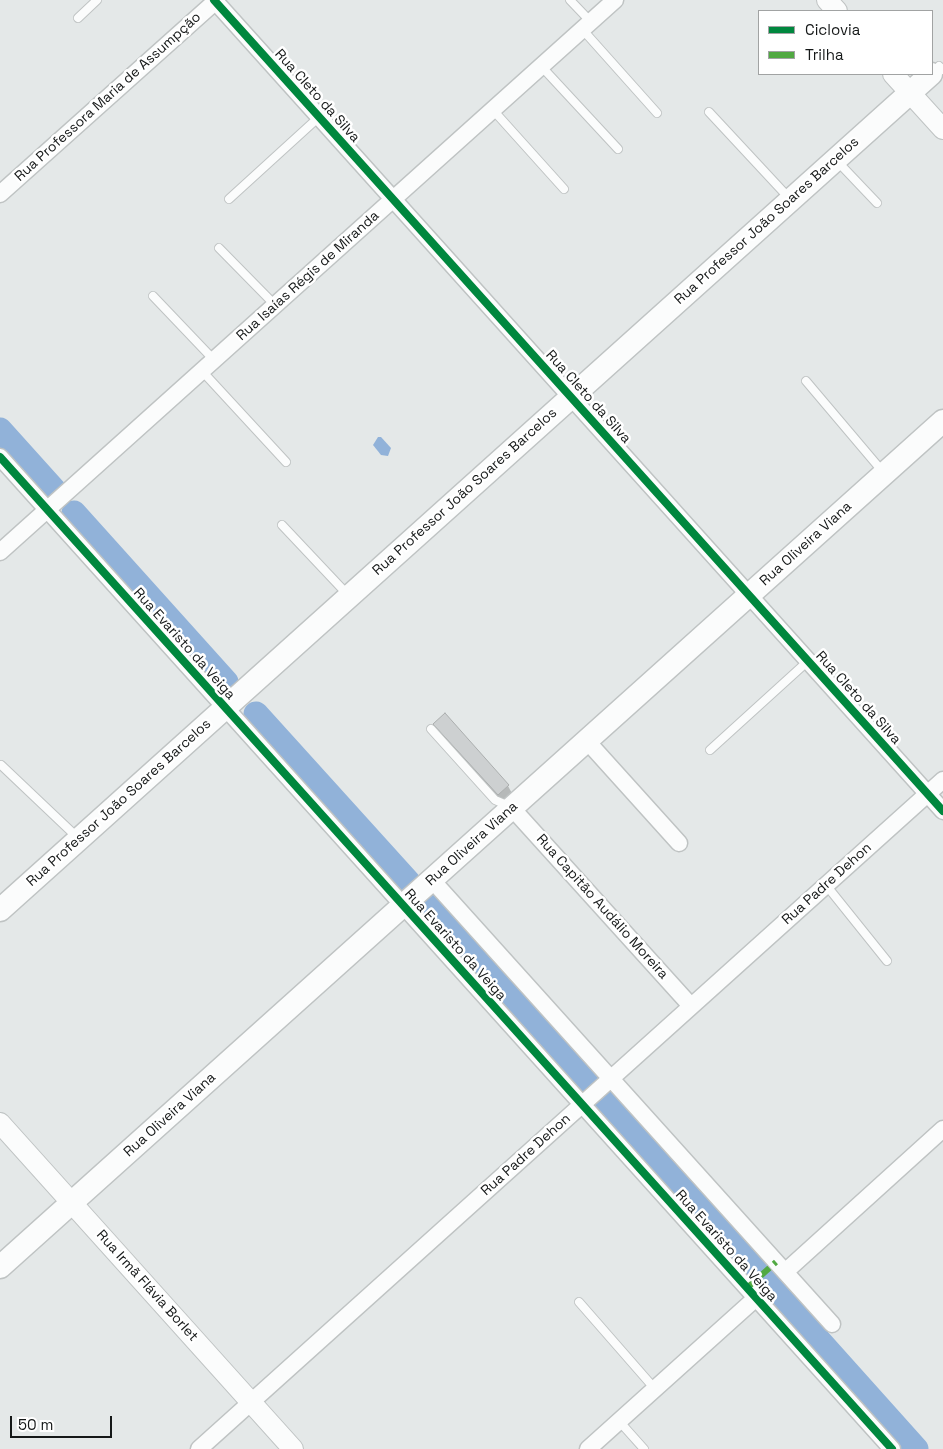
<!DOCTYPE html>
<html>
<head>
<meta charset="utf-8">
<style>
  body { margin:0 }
  #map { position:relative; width:943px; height:1449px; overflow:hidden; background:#e4e8e8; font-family:"Space Grotesk",sans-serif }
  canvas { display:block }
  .legend { position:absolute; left:758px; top:10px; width:175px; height:65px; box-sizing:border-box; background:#fff; border:1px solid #a1a3a3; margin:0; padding:6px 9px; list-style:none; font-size:15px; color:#151818 }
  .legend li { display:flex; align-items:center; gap:10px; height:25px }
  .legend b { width:25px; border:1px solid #a1a3a3 }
  .scale { position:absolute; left:10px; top:1416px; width:102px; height:22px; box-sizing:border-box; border:2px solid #151818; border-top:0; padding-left:6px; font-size:15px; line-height:18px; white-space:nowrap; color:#151818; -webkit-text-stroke:4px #fff; paint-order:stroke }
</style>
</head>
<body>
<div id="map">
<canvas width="943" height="1449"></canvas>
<ul class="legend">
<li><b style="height:6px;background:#00873e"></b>Ciclovia</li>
<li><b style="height:6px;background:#51a942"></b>Trilha</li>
</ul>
<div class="scale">50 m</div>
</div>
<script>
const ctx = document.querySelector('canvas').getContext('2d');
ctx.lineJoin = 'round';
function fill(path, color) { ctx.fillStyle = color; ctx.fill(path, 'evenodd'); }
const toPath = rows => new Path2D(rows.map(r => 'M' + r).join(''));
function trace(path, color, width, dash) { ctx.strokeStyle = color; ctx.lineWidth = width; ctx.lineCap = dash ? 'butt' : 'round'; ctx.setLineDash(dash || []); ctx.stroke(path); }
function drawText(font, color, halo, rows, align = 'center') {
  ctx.font = font + ' "Space Grotesk",sans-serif'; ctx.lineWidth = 5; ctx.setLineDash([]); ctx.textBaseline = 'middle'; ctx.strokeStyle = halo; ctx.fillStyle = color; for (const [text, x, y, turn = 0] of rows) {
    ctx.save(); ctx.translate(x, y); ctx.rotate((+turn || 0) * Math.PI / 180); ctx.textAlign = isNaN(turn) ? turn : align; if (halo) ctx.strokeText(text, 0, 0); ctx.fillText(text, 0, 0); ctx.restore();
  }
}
fill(toPath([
  [378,437,381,437,391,448,388,456,381,455,373,445]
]), '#91b2d9');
fill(toPath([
  [434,724,508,786,514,797,505,805,441,735]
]), '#0003');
trace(toPath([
  [0,430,54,490],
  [74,513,226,682],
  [256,714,408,882],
  [426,902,916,1449]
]), '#91b2d9', 25);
const building = toPath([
  [445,713,509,785,498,795,433,724,445,713]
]);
fill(building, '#cdd0d1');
trace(building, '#aaadad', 1);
const service = toPath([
  [570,0,591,22],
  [78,18,97,0],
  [582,29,657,113],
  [541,66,618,149],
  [939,66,943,70],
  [493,110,564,189],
  [709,112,789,198],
  [837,161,877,203],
  [229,199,319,117],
  [219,248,275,305],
  [153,296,214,360],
  [202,371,286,462],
  [806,381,883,472],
  [282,525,348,595],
  [431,729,495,800,509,806],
  [710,750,808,661],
  [1,765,78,838],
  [826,885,887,961],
  [579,1302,655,1389],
  [619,1421,644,1449]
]);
const minor = toPath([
  [214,0,943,811],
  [0,194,217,0],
  [0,457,892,1449],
  [0,552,615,0],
  [587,741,679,843],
  [512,808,691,1006],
  [432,880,832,1324],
  [785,1272,943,1129],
  [199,1449,943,780],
  [588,1449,756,1298]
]);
const tertiary = toPath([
  [827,0,837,11],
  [893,74,943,129],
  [0,1123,293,1449]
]);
const secondary = toPath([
  [0,910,931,74],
  [0,1267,943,421]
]);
trace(service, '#bfc3c3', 10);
trace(minor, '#bfc3c3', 19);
trace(tertiary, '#bfc3c3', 22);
trace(secondary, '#bfc3c3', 25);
trace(service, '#fbfcfc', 8);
trace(minor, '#fbfcfc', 16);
trace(tertiary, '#fbfcfc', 20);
trace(secondary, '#fbfcfc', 22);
trace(toPath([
  [747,1288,776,1262]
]), '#51a942', 6, [12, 6]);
trace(toPath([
  [214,0,943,811],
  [0,457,892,1449]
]), '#00873e', 8);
drawText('14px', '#151818', '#fff', [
  ["Rua Cleto da Silva",317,96,48],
  ["Rua Professora Maria de Assumpção",108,97,-42],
  ["Rua Professor João Soares Barcelos",767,221,-42],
  ["Rua Isaías Régis de Miranda",308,276,-42],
  ["Rua Cleto da Silva",588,397,48],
  ["Rua Professor João Soares Barcelos",465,492,-42],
  ["Rua Oliveira Viana",806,544,-42],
  ["Rua Evaristo da Veiga",184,644,48],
  ["Rua Cleto da Silva",858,698,48],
  ["Rua Professor João Soares Barcelos",119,803,-42],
  ["Rua Oliveira Viana",472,844,-42],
  ["Rua Padre Dehon",827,884,-42],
  ["Rua Capitão Audálio Moreira",602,907,48],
  ["Rua Evaristo da Veiga",455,945,48],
  ["Rua Oliveira Viana",170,1115,-42],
  ["Rua Padre Dehon",526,1155,-42],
  ["Rua Evaristo da Veiga",726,1246,48],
  ["Rua Irmã Flávia Borlet",147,1286,48]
]);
</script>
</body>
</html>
